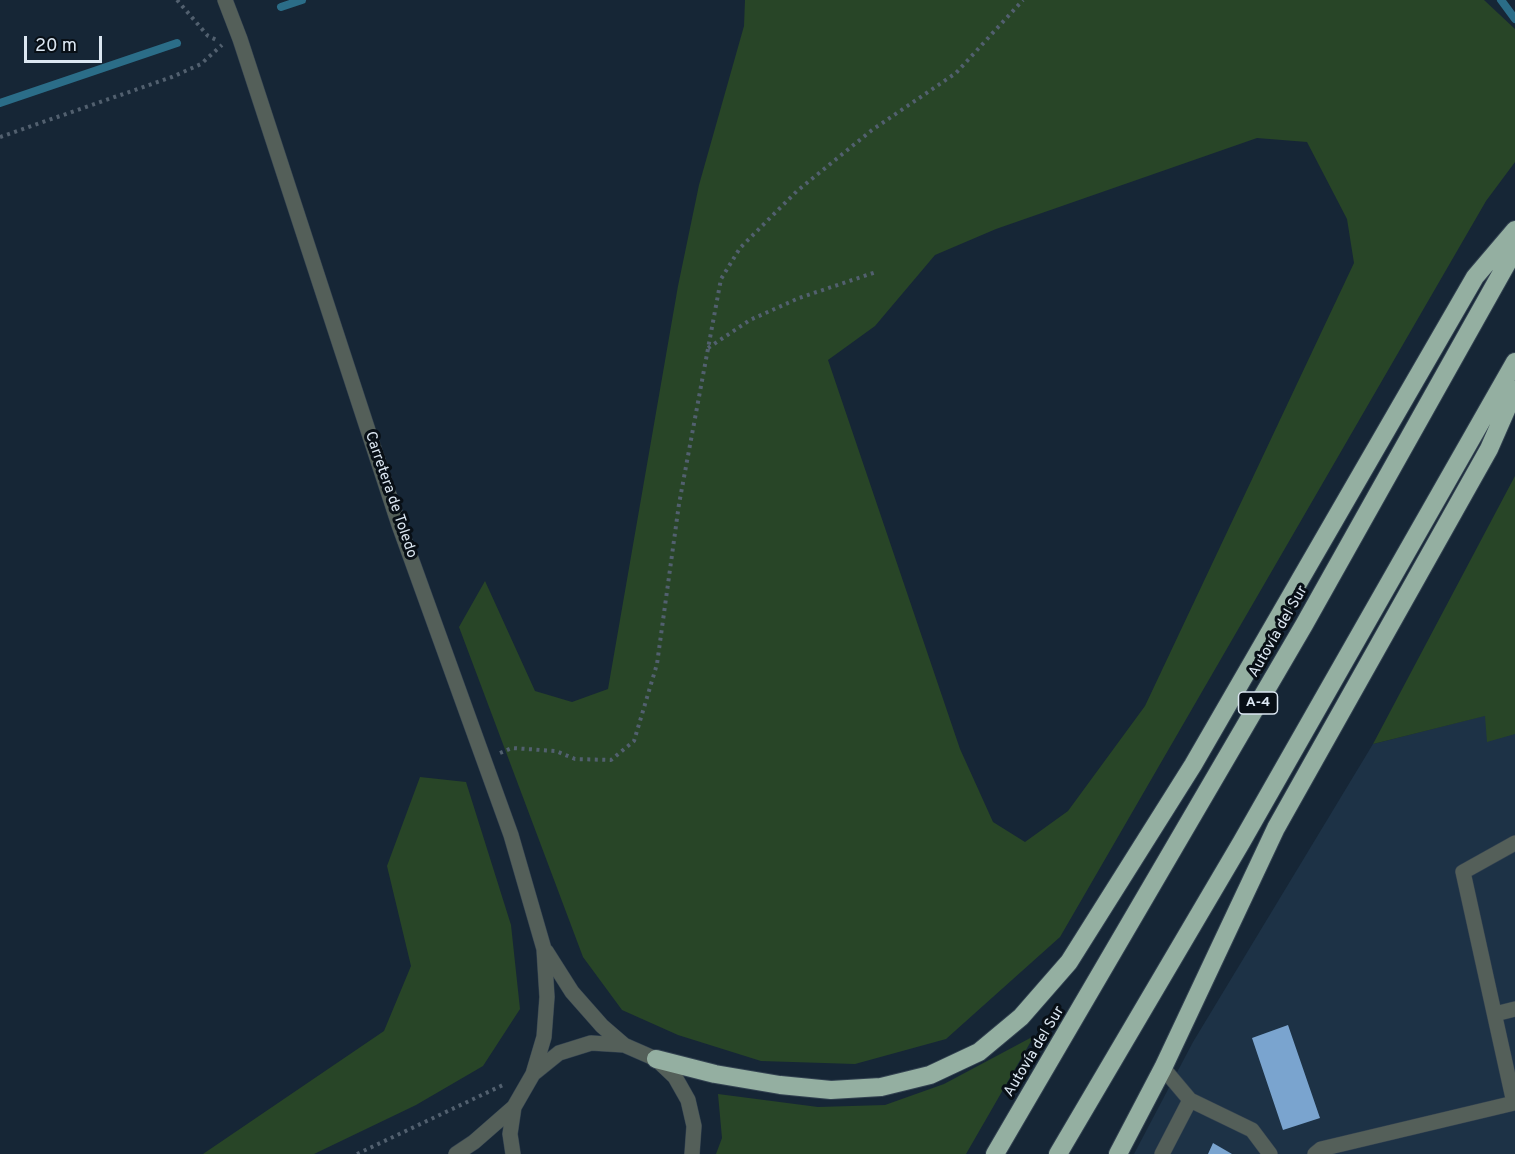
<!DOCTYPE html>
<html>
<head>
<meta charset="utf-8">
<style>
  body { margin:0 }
  #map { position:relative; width:1515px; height:1154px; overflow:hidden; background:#162636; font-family:Overpass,sans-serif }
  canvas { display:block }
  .scale { position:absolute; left:24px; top:36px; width:78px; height:27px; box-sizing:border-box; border:3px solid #dce7f2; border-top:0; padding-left:8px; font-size:18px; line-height:21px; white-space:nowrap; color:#dce7f2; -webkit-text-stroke:4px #080f16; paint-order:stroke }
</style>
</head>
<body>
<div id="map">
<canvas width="1515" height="1154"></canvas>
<div class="scale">20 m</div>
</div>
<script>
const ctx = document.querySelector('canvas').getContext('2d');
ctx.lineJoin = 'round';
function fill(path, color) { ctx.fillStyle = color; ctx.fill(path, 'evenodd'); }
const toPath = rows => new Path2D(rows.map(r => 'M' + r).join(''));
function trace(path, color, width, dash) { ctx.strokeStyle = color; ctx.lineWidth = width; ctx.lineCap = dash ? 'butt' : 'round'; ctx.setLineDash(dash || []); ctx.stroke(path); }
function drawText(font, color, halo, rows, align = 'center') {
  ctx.font = font + ' Overpass,sans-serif'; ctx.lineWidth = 6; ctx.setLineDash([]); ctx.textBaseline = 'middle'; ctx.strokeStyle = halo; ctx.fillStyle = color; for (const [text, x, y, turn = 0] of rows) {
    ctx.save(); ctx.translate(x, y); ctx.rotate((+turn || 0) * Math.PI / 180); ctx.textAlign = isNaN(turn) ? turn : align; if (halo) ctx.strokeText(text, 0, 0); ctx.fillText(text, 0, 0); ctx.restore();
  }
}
fill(toPath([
  [1515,708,1515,1154,1134,1154,1193,1042,1373,744]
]), '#1d3246');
fill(toPath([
  [745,0,1484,0,1515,29,1515,162,1486,201,1060,937,946,1039,855,1064,761,1061,678,1035,622,1010,583,957,459,627,485,581,535,691,572,702,608,689,678,286,699,185,744,26],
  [1257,138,1307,142,1347,219,1354,263,1145,706,1068,811,1025,842,993,822,960,749,828,360,875,326,935,255,996,229],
  [1515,476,1515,734,1487,742,1485,716,1373,744],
  [420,777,466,782,511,925,520,1009,483,1066,416,1105,314,1154,203,1154,384,1031,411,966,387,866],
  [1034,1036,966,1154,716,1154,722,1138,718,1094,818,1107,885,1105,944,1084]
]), '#284527');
trace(toPath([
  [1501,0,1515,19],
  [281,7,302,0],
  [0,103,177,43]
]), '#2b6d88', 8);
fill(toPath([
  [1288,1025,1320,1118,1283,1130,1252,1038],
  [1213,1143,1232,1154,1208,1154]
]), '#7aa4cf');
const minor = toPath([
  [225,0,240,39,399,525,511,835,544,949,547,997,544,1037,533,1074],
  [546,951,572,992,602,1026,624,1045],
  [1495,1014,1515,1009],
  [1163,1068,1190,1100,1252,1130,1270,1154],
  [456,1154,474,1142,514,1107],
  [513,1154,510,1134,514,1107,533,1074,559,1053,591,1043,624,1045,656,1059,675,1077,688,1100,694,1126,692,1154],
  [1162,1154,1190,1100],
  [1315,1154,1321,1149,1514,1103,1463,872,1515,843]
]);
const highway = toPath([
  [656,1059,715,1074,780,1085,831,1090,881,1087,930,1075,979,1052,1021,1017,1069,962,1193,765,1475,277,1515,230],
  [995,1154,1304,625,1515,249],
  [1058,1154,1241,843,1515,362],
  [1118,1154,1163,1068,1276,828,1489,449,1515,390]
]);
trace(minor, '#324150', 16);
trace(highway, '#324150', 20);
trace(toPath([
  [177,0,208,36,219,41],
  [0,137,172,77,201,64,222,45],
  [708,348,750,320,799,298,876,272],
  [500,753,512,748,556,751,575,759,611,760,634,741,657,664,679,504,721,279,740,248,797,191,872,130,956,73,1023,0],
  [357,1154,503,1085]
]), '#52606f', 4, [3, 4.5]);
trace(minor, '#545f59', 15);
trace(highway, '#94afa1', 18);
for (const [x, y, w] of [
  [1258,703,39]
]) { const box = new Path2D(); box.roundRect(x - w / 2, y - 11, w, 22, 4.5); ctx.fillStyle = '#080f16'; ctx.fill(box); trace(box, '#dce7f2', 1.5); }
drawText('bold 14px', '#dce7f2', null, [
  ["A-4",1258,703]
]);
drawText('15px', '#dce7f2', '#080f16', [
  ["Carretera de Toledo",390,495,71],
  ["Autovía del Sur",1279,632,-60],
  ["Autovía del Sur",1035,1052,-59]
]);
</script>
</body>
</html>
